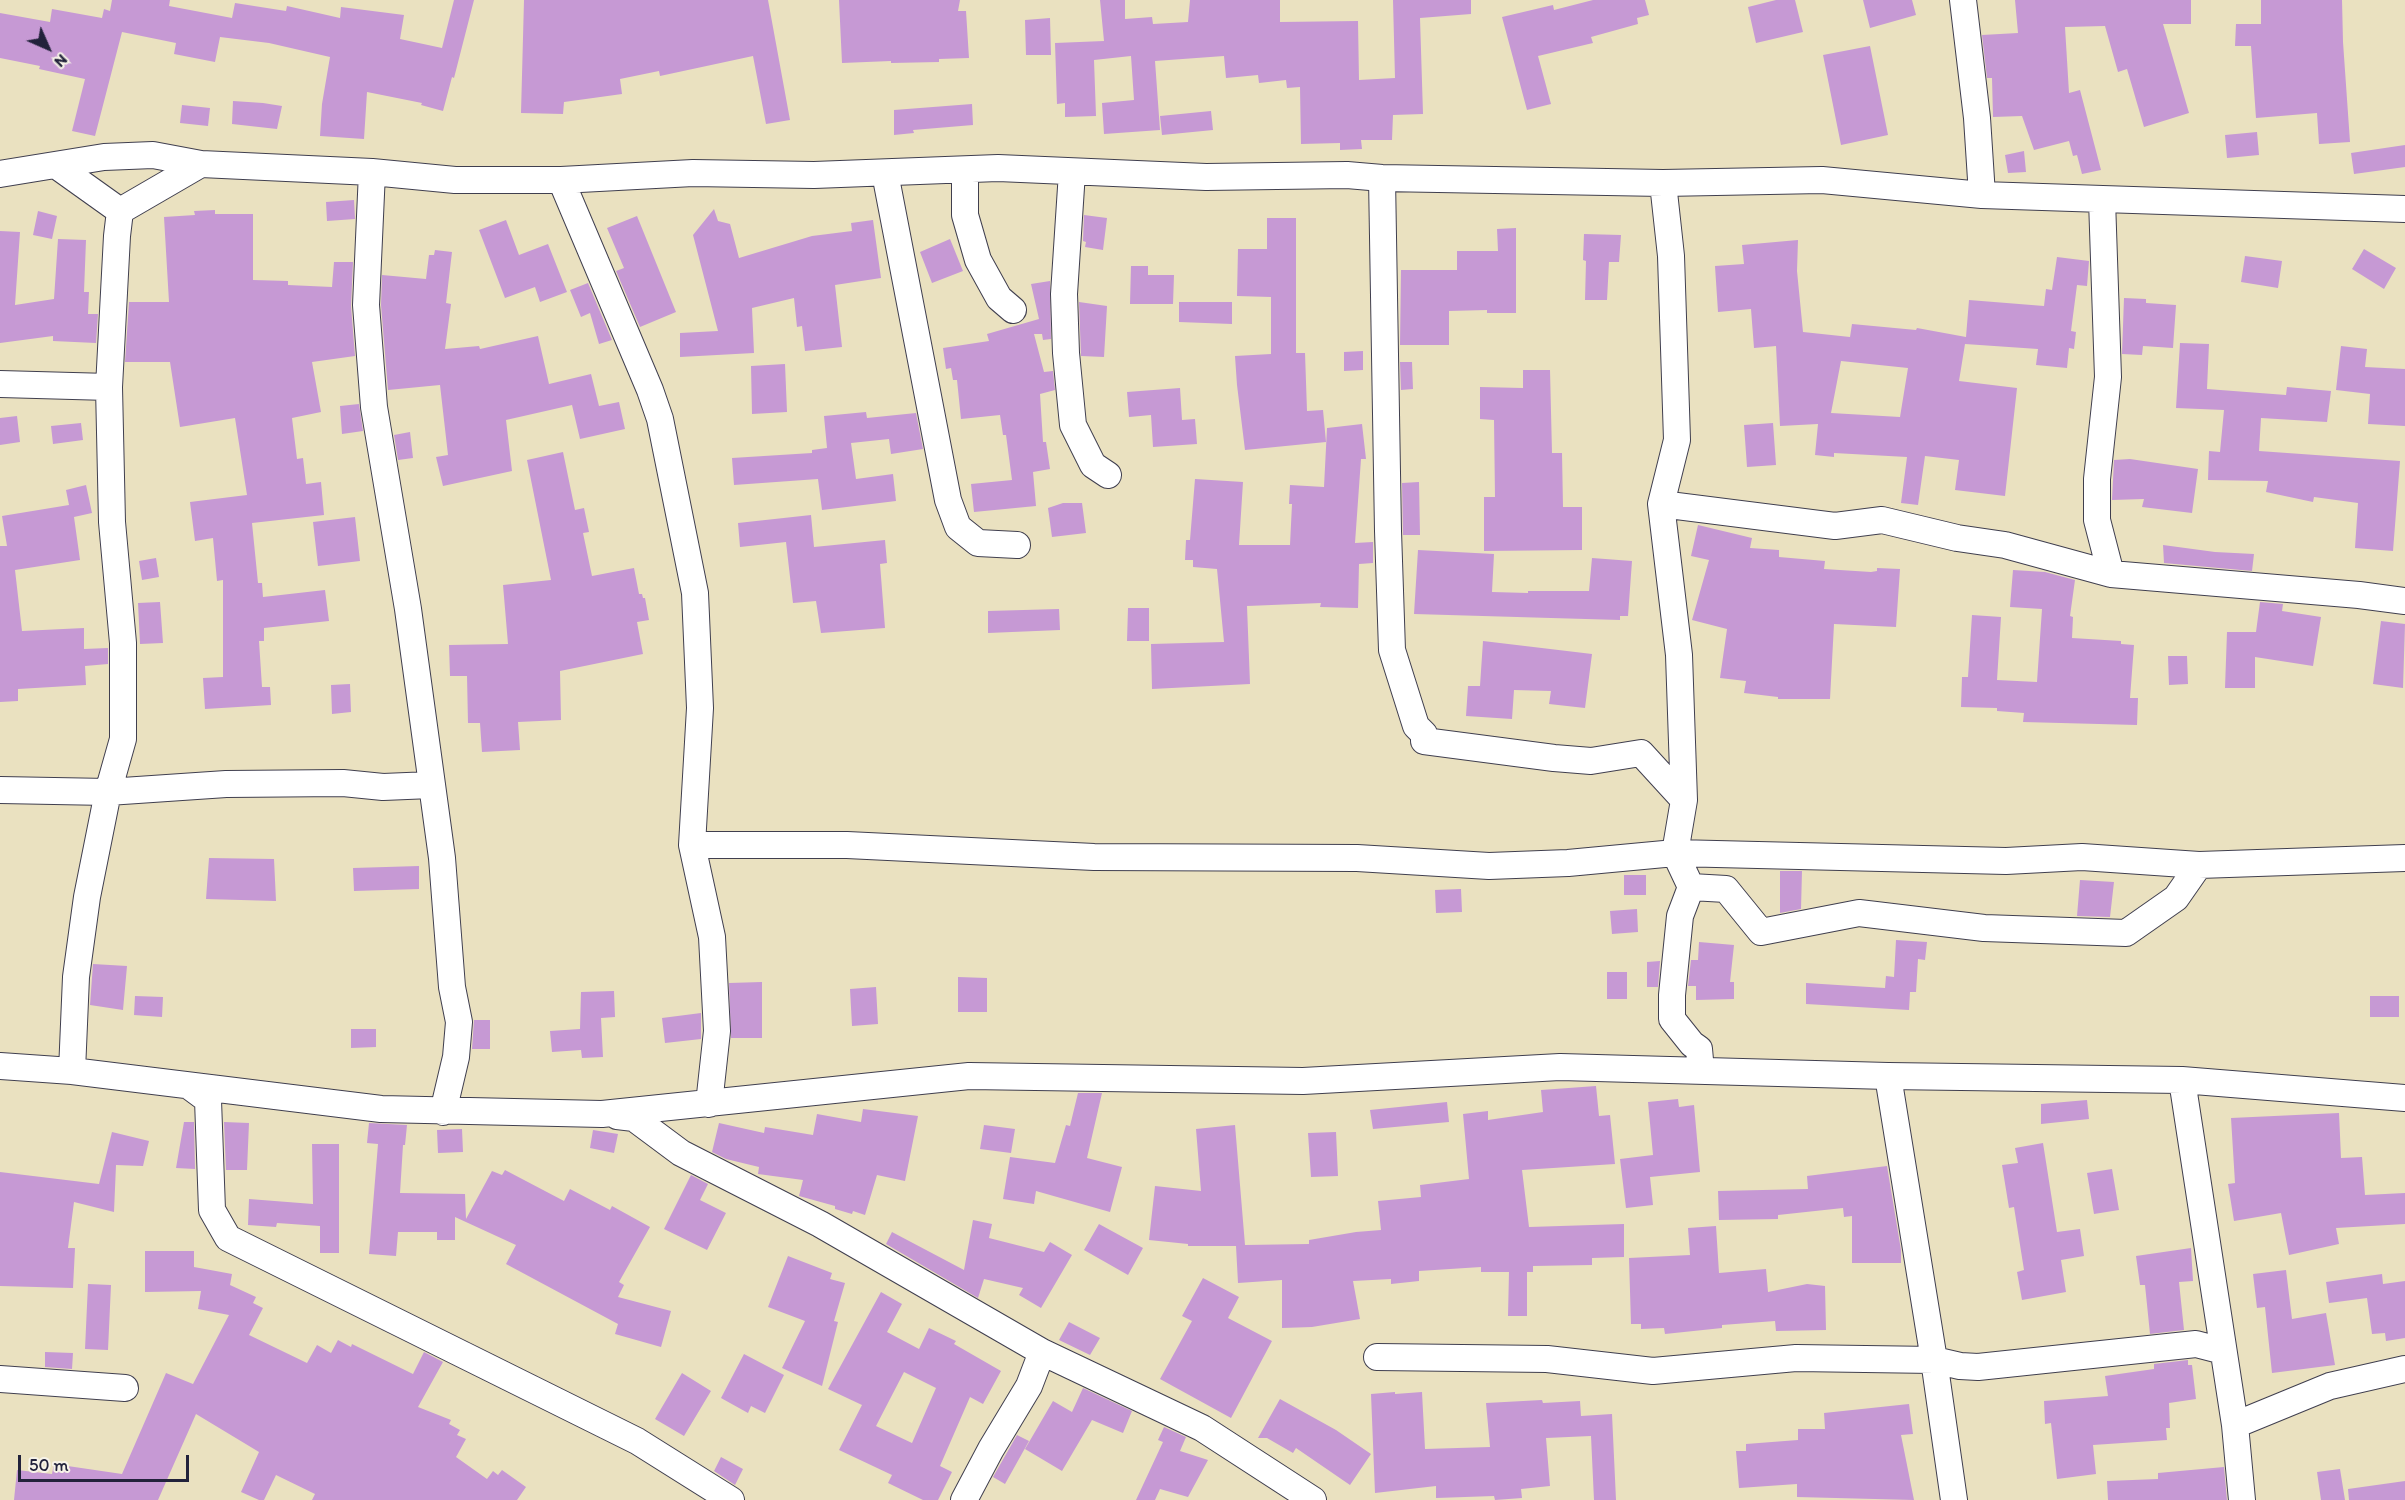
<!DOCTYPE html>
<html>
<head>
<meta charset="utf-8">
<style>
  body { margin:0 }
  #map { position:relative; width:2405px; height:1500px; overflow:hidden; background:#eae1c0; font-family:Itim,sans-serif }
  canvas { display:block }
  .north { position:absolute; left:18px; top:18px; width:60px; height:60px; -webkit-text-stroke:4px #f7f3e8; paint-order:stroke; rotate:135deg; font-size:16px; font-weight:700; line-height:24px; text-align:center; color:#22223b }
  .north::after { content:''; display:block; margin:auto; width:21px; height:27px; background:#22223b; clip-path:polygon(50% 0,100% 100%,50% 72%,0 100%) }
  .scale { position:absolute; left:18px; top:1455px; width:171px; height:27px; box-sizing:border-box; border:3px solid #22223b; border-top:0; padding-left:8px; font-size:18px; line-height:21px; white-space:nowrap; color:#22223b; -webkit-text-stroke:4px #f7f3e8; paint-order:stroke }
</style>
</head>
<body>
<div id="map">
<canvas width="2405" height="1500"></canvas>
<div class="north">N</div>
<div class="scale">50 m</div>
</div>
<script>
const ctx = document.querySelector('canvas').getContext('2d');
ctx.lineJoin = 'round';
function fill(path, color) { ctx.fillStyle = color; ctx.fill(path, 'evenodd'); }
const toPath = rows => new Path2D(rows.map(r => 'M' + r).join(''));
function trace(path, color, width, dash) { ctx.strokeStyle = color; ctx.lineWidth = width; ctx.lineCap = dash ? 'butt' : 'round'; ctx.setLineDash(dash || []); ctx.stroke(path); }
fill(toPath([
  [112,0,170,0,169,6,232,18,235,3,286,11,287,6,340,18,341,7,404,15,400,39,442,48,454,0,474,0,454,78,452,77,443,111,421,105,422,103,367,92,364,139,320,136,322,104,330,57,269,43,220,37,215,62,174,54,176,43,122,32,95,136,72,131,85,79,39,69,40,66,0,58,0,13,50,22,52,9,102,18,104,9,110,11],
  [524,0,768,0,790,120,766,124,753,56,660,76,659,71,620,79,622,94,564,102,563,114,521,113],
  [839,0,960,0,958,11,966,11,969,58,939,59,939,62,891,63,891,61,842,63],
  [1100,0,1125,0,1125,19,1152,17,1153,24,1188,22,1190,0,1280,0,1280,22,1358,21,1359,80,1395,78,1393,0,1471,0,1471,14,1420,18,1423,114,1393,115,1392,140,1361,140,1362,149,1340,150,1340,143,1301,144,1300,87,1287,88,1286,80,1259,83,1258,75,1226,78,1224,56,1155,61,1160,130,1104,134,1102,103,1134,100,1131,56,1094,60,1096,116,1065,117,1065,103,1057,104,1055,43,1104,41],
  [1593,0,1645,0,1649,15,1637,18,1638,24,1591,37,1593,43,1538,56,1551,104,1527,110,1502,17,1553,5,1554,10],
  [1776,0,1795,0,1803,32,1756,43,1748,7],
  [1863,0,1912,0,1916,15,1870,28],
  [2015,0,2191,0,2191,24,2163,24,2189,113,2144,127,2127,69,2118,72,2105,26,2065,27,2069,93,2080,90,2101,170,2082,174,2077,155,2073,156,2069,141,2034,150,2022,116,1993,117,1992,78,1987,78,1982,35,2018,33],
  [2261,0,2342,0,2343,42,2350,142,2319,144,2317,113,2256,118,2251,46,2235,46,2236,24,2261,24],
  [1050,18,1051,55,1026,55,1025,20],
  [1870,46,1888,135,1841,145,1823,55],
  [233,101,263,103,282,106,277,129,232,124],
  [972,104,973,125,913,130,914,133,894,135,894,110],
  [182,105,210,108,208,126,180,123],
  [1211,111,1213,130,1162,135,1160,116],
  [2257,132,2259,155,2227,158,2225,135],
  [2405,145,2405,167,2354,174,2351,153],
  [2024,151,2026,172,2008,173,2005,155],
  [354,200,355,219,327,221,326,202],
  [714,209,718,221,730,224,739,258,812,236,852,231,851,223,873,220,881,278,835,285,842,347,805,351,802,326,797,327,794,298,752,308,754,353,680,357,680,333,718,331,693,235],
  [215,210,215,214,253,214,253,280,288,281,288,285,332,287,334,262,353,262,351,306,355,356,312,362,321,412,292,418,297,459,303,458,306,484,321,482,324,515,252,523,258,583,262,583,263,597,325,590,329,621,264,628,264,641,259,641,262,687,270,687,271,705,205,709,203,678,223,677,223,580,217,581,213,538,195,541,190,502,247,495,235,418,180,427,170,362,125,362,129,302,169,302,164,217,195,215,194,211],
  [38,211,57,216,52,239,33,235],
  [1084,215,1107,218,1103,250,1085,247,1086,242,1083,241],
  [637,216,676,312,640,327,616,271,624,268,607,228],
  [1267,218,1296,218,1296,353,1305,353,1307,411,1323,410,1326,442,1245,450,1237,385,1235,356,1271,354,1271,297,1237,296,1238,249,1267,249],
  [506,220,519,255,548,244,567,292,540,302,535,287,505,298,479,230],
  [1516,228,1516,313,1487,313,1487,310,1449,311,1449,345,1400,345,1401,270,1457,270,1457,251,1498,251,1497,229],
  [0,231,20,232,15,305,54,299,58,239,86,240,84,292,89,292,88,314,98,314,96,343,53,341,53,336,0,343],
  [1584,234,1621,235,1619,262,1609,262,1607,300,1585,300,1586,261,1583,260],
  [950,239,963,271,932,283,920,252],
  [1798,240,1797,271,1803,332,1850,337,1852,324,1916,330,1917,328,1966,337,1969,300,2044,306,2046,289,2052,290,2057,257,2089,261,2087,286,2077,285,2071,331,2076,332,2074,349,2069,348,2067,368,2036,365,2038,349,1965,344,1959,381,2017,388,2005,496,1955,490,1959,460,1925,456,1918,505,1901,503,1907,457,1834,453,1834,457,1815,455,1818,424,1780,426,1776,346,1754,348,1751,309,1718,312,1715,266,1744,264,1742,245],
  [1841,361,1908,368,1900,417,1831,413],
  [2364,249,2396,268,2384,289,2352,269],
  [435,250,452,252,446,303,451,304,445,349,479,346,480,349,538,336,549,384,591,374,599,406,619,402,625,429,580,439,572,405,506,420,512,471,443,486,436,457,448,455,440,385,388,390,381,305,382,275,426,279,429,255,434,255],
  [2245,256,2282,261,2278,288,2241,282],
  [1131,266,1148,266,1148,275,1174,275,1173,304,1130,304],
  [1050,281,1051,339,1043,340,1042,334,1034,334,1044,372,1053,371,1055,390,1040,394,1043,442,1046,442,1050,469,1033,472,1036,506,974,512,971,484,1012,480,1006,435,1003,435,1000,415,961,419,957,380,953,380,951,368,946,369,943,348,989,341,987,334,1039,319,1031,284],
  [588,283,612,340,599,344,590,313,581,317,570,290],
  [2124,298,2146,299,2146,303,2176,305,2173,348,2143,346,2142,355,2122,354],
  [1079,302,1107,306,1104,357,1081,356],
  [1179,302,1232,302,1232,324,1179,322],
  [2180,343,2209,344,2207,389,2286,395,2287,387,2331,391,2327,422,2261,418,2259,451,2400,461,2393,551,2355,548,2358,503,2314,497,2313,502,2266,492,2268,481,2208,480,2209,451,2220,452,2224,410,2176,408],
  [2341,346,2367,349,2365,367,2405,369,2405,426,2368,424,2370,394,2336,390],
  [1363,351,1363,370,1344,371,1344,352],
  [1400,362,1412,362,1413,389,1401,390],
  [785,364,787,412,752,414,751,366],
  [1523,370,1550,370,1552,453,1562,453,1563,507,1582,507,1582,550,1484,551,1484,497,1495,497,1494,420,1480,419,1480,387,1523,388],
  [1180,388,1182,420,1195,419,1197,444,1153,447,1151,415,1129,417,1127,392],
  [359,404,363,431,342,434,340,406],
  [866,412,867,418,916,413,923,449,891,454,889,439,851,443,856,479,893,474,896,501,822,510,818,479,734,485,732,458,812,453,812,450,827,448,824,416],
  [17,416,20,442,0,445,0,418],
  [81,423,83,440,53,444,51,426],
  [1773,423,1776,465,1747,467,1744,425],
  [1362,424,1366,459,1361,459,1355,543,1373,542,1373,563,1359,564,1358,608,1320,607,1321,603,1247,606,1250,684,1152,689,1151,644,1224,642,1217,569,1193,567,1193,560,1185,560,1186,540,1190,540,1195,479,1243,482,1239,545,1290,545,1292,504,1289,504,1290,485,1324,487,1327,428],
  [410,432,413,458,398,460,394,435],
  [563,452,575,510,584,508,589,532,583,533,592,576,634,568,639,594,642,594,643,598,645,598,649,620,637,622,643,654,560,671,561,720,518,722,520,750,482,752,480,723,468,723,467,676,450,676,449,645,508,644,503,585,551,580,527,460],
  [2130,459,2198,469,2192,513,2142,507,2144,499,2112,500,2114,460],
  [1419,482,1420,535,1403,535,1402,483],
  [86,485,92,513,74,517,80,560,15,570,22,631,84,628,84,649,108,648,108,664,85,666,86,685,18,689,18,701,0,702,0,546,7,546,2,516,69,505,66,490],
  [1063,503,1082,503,1086,533,1052,537,1048,508],
  [811,515,814,547,885,540,887,563,880,564,885,628,821,633,816,601,793,603,786,542,740,547,738,523],
  [355,517,360,561,318,566,313,522],
  [1698,525,1752,538,1750,548,1779,550,1779,557,1825,561,1824,569,1871,572,1877,571,1877,568,1900,569,1896,627,1834,624,1830,699,1778,699,1778,697,1744,693,1746,681,1720,678,1727,629,1692,620,1709,560,1691,556],
  [2163,545,2215,552,2254,554,2252,571,2164,563],
  [1418,550,1494,554,1492,592,1528,593,1528,591,1589,591,1592,558,1632,561,1628,616,1620,616,1620,620,1414,614],
  [156,558,159,577,142,580,139,561],
  [2013,570,2045,572,2075,580,2070,616,2073,617,2072,638,2121,641,2121,644,2134,645,2130,698,2138,698,2137,725,2023,722,2024,713,1997,711,1997,708,1961,707,1962,677,1968,677,1972,615,2001,617,1997,680,2037,682,2042,609,2010,607],
  [160,602,163,643,140,644,138,603],
  [2260,602,2283,604,2282,611,2321,617,2313,666,2255,657,2255,688,2225,688,2227,632,2256,632],
  [1128,608,1149,608,1149,641,1127,641],
  [1059,609,1060,630,988,633,988,611],
  [2381,621,2405,624,2403,688,2373,684],
  [1483,641,1592,654,1585,708,1549,704,1551,691,1514,690,1512,719,1466,716,1468,686,1480,686],
  [2168,656,2187,656,2188,684,2169,685],
  [350,684,351,712,332,714,331,685],
  [209,858,274,859,276,901,206,899],
  [419,866,419,889,354,891,353,868],
  [1780,871,1802,871,1801,909,1780,913],
  [1624,875,1646,875,1646,895,1624,895],
  [2080,880,2114,882,2110,917,2077,916],
  [1461,889,1462,912,1436,913,1435,890],
  [1637,909,1638,932,1612,934,1610,911],
  [1896,940,1927,942,1925,960,1918,959,1916,992,1910,992,1909,1010,1806,1004,1806,983,1885,988,1886,976,1894,977],
  [1699,942,1734,945,1730,982,1734,982,1734,999,1696,1000,1696,986,1688,986,1691,960,1698,960],
  [1660,961,1658,987,1647,987,1647,962],
  [93,964,127,966,123,1010,90,1005],
  [1607,972,1627,972,1627,999,1607,999],
  [958,977,987,978,987,1012,958,1012],
  [762,982,762,1038,731,1038,729,983],
  [876,987,878,1024,852,1026,850,989],
  [614,991,615,1017,601,1018,603,1057,582,1058,581,1050,552,1052,550,1031,580,1029,581,992],
  [135,996,163,997,162,1017,134,1015],
  [2370,996,2399,996,2399,1017,2370,1017],
  [701,1013,701,1039,665,1043,662,1018],
  [474,1020,490,1020,490,1049,472,1049],
  [351,1029,376,1029,376,1047,351,1048],
  [1596,1086,1599,1116,1610,1115,1615,1164,1522,1170,1529,1227,1624,1224,1624,1257,1592,1258,1592,1265,1533,1266,1533,1272,1527,1272,1527,1316,1508,1316,1509,1272,1481,1272,1481,1267,1419,1271,1419,1281,1391,1284,1391,1279,1353,1281,1360,1319,1312,1327,1282,1328,1282,1280,1238,1283,1236,1246,1188,1246,1188,1244,1149,1240,1155,1186,1201,1191,1196,1129,1235,1125,1245,1245,1309,1244,1309,1240,1356,1232,1381,1230,1378,1201,1421,1197,1420,1185,1469,1179,1463,1114,1488,1111,1488,1120,1543,1112,1541,1090],
  [1078,1093,1102,1093,1087,1158,1122,1167,1110,1212,1036,1191,1034,1204,1003,1199,1010,1157,1055,1163,1066,1125,1070,1126],
  [1678,1099,1679,1107,1694,1105,1700,1172,1650,1177,1653,1205,1626,1208,1620,1159,1653,1155,1648,1102],
  [2087,1100,2089,1119,2041,1124,2041,1104],
  [1447,1102,1449,1122,1373,1129,1370,1110],
  [863,1109,918,1116,905,1181,877,1175,865,1215,853,1211,852,1214,835,1209,835,1206,799,1196,803,1180,758,1174,759,1167,726,1159,712,1152,719,1123,764,1133,765,1127,813,1135,817,1114,861,1122],
  [2339,1113,2341,1158,2362,1157,2365,1195,2405,1193,2405,1224,2336,1228,2339,1244,2289,1255,2281,1213,2234,1221,2228,1184,2235,1183,2231,1118],
  [184,1122,194,1122,195,1169,176,1168],
  [224,1122,249,1123,247,1170,226,1170],
  [369,1123,407,1125,405,1145,403,1145,400,1193,465,1194,466,1219,492,1171,502,1175,505,1170,564,1201,570,1189,610,1210,612,1206,650,1227,619,1282,624,1285,618,1297,671,1311,661,1347,615,1334,618,1324,506,1264,516,1245,455,1217,455,1240,437,1240,437,1232,398,1232,396,1256,369,1254,378,1144,367,1143],
  [984,1125,1015,1129,1011,1153,980,1149],
  [462,1129,463,1152,438,1153,437,1130],
  [593,1130,618,1134,614,1153,590,1148],
  [112,1132,149,1141,143,1166,116,1165,114,1212,74,1202,68,1248,75,1248,73,1288,0,1286,0,1172,99,1184],
  [1336,1132,1338,1176,1311,1177,1308,1133],
  [2043,1143,2057,1232,2080,1229,2084,1256,2061,1260,2066,1292,2022,1300,2017,1272,2024,1270,2014,1207,2009,1208,2002,1165,2018,1163,2015,1148],
  [312,1144,339,1144,339,1253,320,1253,320,1226,277,1223,276,1227,248,1225,249,1199,313,1204],
  [1887,1166,1901,1250,1901,1263,1852,1263,1852,1216,1844,1217,1843,1208,1778,1215,1778,1219,1719,1220,1718,1191,1808,1189,1807,1176],
  [2112,1169,2119,1210,2094,1214,2087,1173],
  [691,1175,708,1184,700,1200,726,1213,707,1250,664,1229],
  [973,1220,992,1224,989,1238,1044,1252,1050,1242,1072,1255,1041,1308,1019,1295,1023,1288,984,1279,978,1298,886,1244,892,1232,964,1270],
  [1099,1224,1143,1248,1128,1275,1084,1250],
  [1716,1226,1719,1273,1766,1269,1768,1292,1807,1284,1825,1286,1826,1330,1776,1331,1775,1321,1722,1325,1722,1328,1665,1334,1664,1328,1641,1329,1641,1324,1631,1324,1629,1258,1690,1255,1688,1228],
  [2191,1248,2193,1281,2179,1282,2184,1330,2150,1334,2145,1285,2140,1285,2136,1256],
  [145,1251,194,1251,194,1267,232,1274,230,1285,256,1297,253,1303,263,1308,249,1335,307,1363,317,1345,331,1353,338,1340,351,1347,352,1344,413,1374,424,1352,443,1362,418,1407,451,1420,449,1424,460,1430,457,1435,466,1439,456,1457,487,1479,493,1471,498,1475,502,1470,526,1487,517,1500,312,1500,315,1494,276,1475,264,1500,259,1500,241,1492,259,1452,196,1414,158,1500,14,1500,17,1470,52,1474,54,1464,122,1474,166,1373,193,1384,229,1315,198,1309,201,1291,145,1292],
  [788,1256,832,1273,830,1279,845,1283,834,1321,838,1322,822,1386,782,1368,805,1321,768,1307],
  [2286,1270,2292,1319,2326,1313,2335,1365,2272,1373,2265,1307,2257,1308,2253,1274],
  [2382,1274,2383,1284,2405,1281,2405,1338,2386,1341,2385,1333,2372,1334,2367,1298,2329,1303,2326,1282],
  [1203,1278,1239,1297,1228,1318,1272,1341,1231,1418,1160,1379,1192,1321,1182,1316],
  [88,1284,111,1285,108,1350,85,1349],
  [881,1292,902,1304,887,1332,919,1349,929,1328,956,1341,954,1344,1001,1371,983,1404,970,1397,940,1466,952,1472,938,1500,923,1500,888,1483,892,1475,839,1450,862,1405,828,1389],
  [904,1372,936,1388,912,1443,876,1426],
  [1069,1322,1100,1338,1090,1355,1059,1340],
  [45,1352,73,1353,72,1369,45,1367],
  [744,1354,784,1375,765,1413,751,1406,748,1413,721,1398],
  [2188,1360,2188,1365,2192,1365,2196,1399,2169,1403,2170,1428,2166,1428,2167,1440,2093,1445,2096,1474,2057,1479,2051,1423,2045,1424,2044,1401,2108,1396,2105,1376,2154,1369,2154,1364],
  [682,1373,711,1391,684,1436,655,1419],
  [1083,1388,1132,1411,1123,1433,1092,1420,1062,1471,1025,1449,1053,1401,1072,1412],
  [1395,1392,1395,1394,1422,1392,1425,1449,1490,1447,1486,1403,1542,1400,1543,1403,1580,1401,1581,1416,1612,1414,1616,1500,1594,1500,1591,1436,1546,1438,1550,1486,1521,1489,1522,1498,1495,1500,1494,1496,1436,1498,1436,1486,1375,1493,1371,1394],
  [1280,1399,1336,1430,1371,1454,1350,1485,1296,1448,1293,1453,1267,1438,1258,1438],
  [1909,1404,1913,1434,1901,1435,1914,1500,1797,1497,1797,1484,1739,1488,1736,1451,1746,1451,1746,1444,1798,1440,1798,1429,1825,1429,1824,1413],
  [1164,1427,1186,1437,1180,1451,1208,1460,1188,1497,1160,1489,1155,1500,1136,1500,1163,1442,1158,1440],
  [1017,1435,1029,1441,1005,1484,993,1477],
  [721,1457,743,1469,735,1485,714,1471],
  [2224,1467,2227,1500,2108,1500,2107,1481,2158,1479,2158,1473],
  [2340,1469,2345,1500,2321,1500,2317,1472],
  [2405,1481,2405,1500,2349,1500,2348,1489]
]), '#c699d4');
const minor = toPath([
  [1963,0,1977,118,1982,195],
  [57,166,120,211],
  [965,170,965,215,978,260,999,298,1013,310],
  [372,172,366,305,374,407,408,609,442,858,452,987,459,1022,456,1057,443,1112],
  [1072,172,1064,294,1066,353,1073,425,1093,465,1108,475],
  [885,173,948,500,958,527,978,543,1017,545],
  [0,174,104,157,153,155,201,164,372,172,455,180,561,180,693,173,814,175,998,168,1206,177,1347,175,1382,178,1663,183,1822,180,1982,195,2405,209],
  [1382,178,1388,531,1392,650,1416,726,1424,734,1424,741,1554,758,1591,761,1641,753,1684,800],
  [561,180,650,390,660,419,695,593,700,708,692,845,712,937,717,1031,709,1104],
  [1663,183,1671,256,1677,440,1661,504,1679,655,1684,800,1675,853,1691,887,1680,916,1672,995,1672,1019,1692,1044,1699,1049,1701,1071],
  [2102,200,2108,377,2097,479,2097,520,2111,574],
  [0,384,109,387],
  [1661,504,1835,526,1882,520,1957,538,2005,545,2111,574,2359,595,2405,601],
  [0,790,108,792,226,784,343,783,383,787,431,785],
  [692,845,847,845,1094,857,1357,858,1489,866,1568,863,1675,853,2006,861,2082,857,2199,865,2405,858],
  [1691,887,1726,889,1761,932,1859,913,1984,928,2126,933,2176,898,2199,865],
  [0,1066,72,1071,381,1109,602,1114,969,1076,1303,1081,1560,1067,1888,1076,2182,1080,2405,1098],
  [72,1071,76,977,87,897,108,792,123,739,123,643,112,522,109,387,117,236,120,211,201,164],
  [1888,1076,1934,1360,1954,1500],
  [2182,1080,2235,1425,2242,1500],
  [189,1086,208,1100,212,1210,228,1238,637,1441,731,1500],
  [617,1116,634,1118,681,1153,820,1224,1042,1352,1202,1428,1313,1500],
  [1377,1357,1547,1359,1653,1371,1796,1358,1934,1360,1960,1366,1978,1367,2196,1344,2223,1351],
  [0,1379,125,1388],
  [2235,1425,2330,1386,2405,1369],
  [964,1500,991,1449,1029,1386,1042,1352]
]);
trace(minor, '#403f4f', 28);
trace(minor, '#fff', 26);
</script>
</body>
</html>
